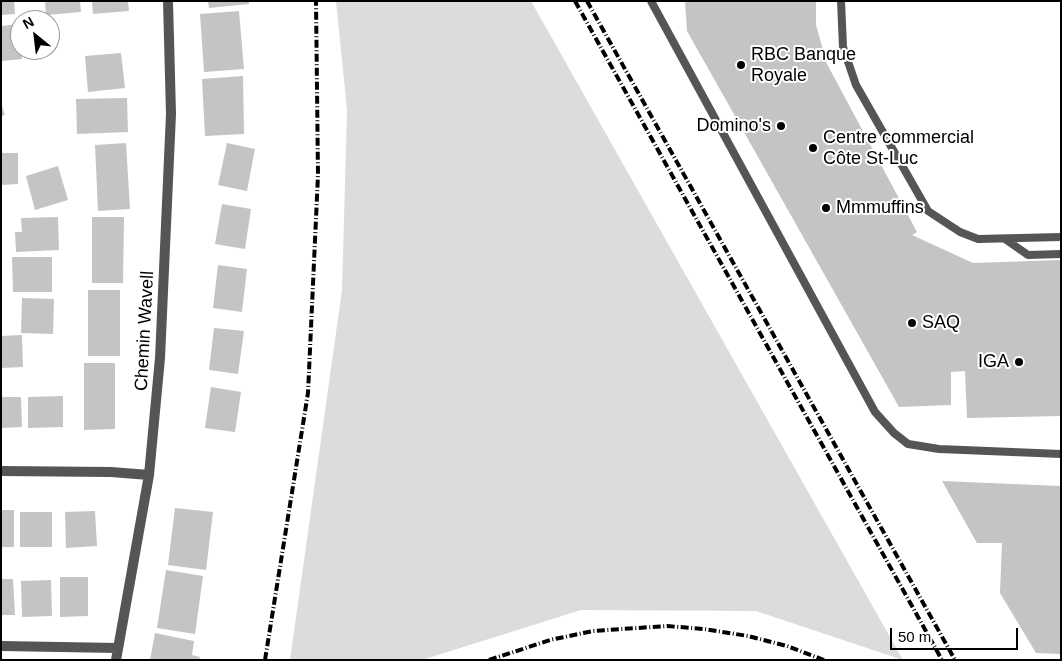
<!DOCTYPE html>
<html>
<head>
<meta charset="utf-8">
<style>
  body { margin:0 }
  #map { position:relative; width:1062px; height:661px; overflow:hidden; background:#fff; font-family:Arial,sans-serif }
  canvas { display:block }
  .frame { position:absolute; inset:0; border:2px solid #000; pointer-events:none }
  .north { position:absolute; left:10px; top:10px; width:50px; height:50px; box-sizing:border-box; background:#fff; border:1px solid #999; border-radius:50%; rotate:331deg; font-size:14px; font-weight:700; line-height:20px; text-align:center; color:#000 }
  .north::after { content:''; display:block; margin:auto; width:18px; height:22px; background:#000; clip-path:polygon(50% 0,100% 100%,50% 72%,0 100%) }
  .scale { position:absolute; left:890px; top:628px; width:128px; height:22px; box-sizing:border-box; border:2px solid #000; border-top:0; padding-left:6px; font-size:15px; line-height:18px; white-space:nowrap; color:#000; -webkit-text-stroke:4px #fff; paint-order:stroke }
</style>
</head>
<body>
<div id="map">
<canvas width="1062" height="661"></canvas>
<div class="frame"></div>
<div class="north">N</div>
<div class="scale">50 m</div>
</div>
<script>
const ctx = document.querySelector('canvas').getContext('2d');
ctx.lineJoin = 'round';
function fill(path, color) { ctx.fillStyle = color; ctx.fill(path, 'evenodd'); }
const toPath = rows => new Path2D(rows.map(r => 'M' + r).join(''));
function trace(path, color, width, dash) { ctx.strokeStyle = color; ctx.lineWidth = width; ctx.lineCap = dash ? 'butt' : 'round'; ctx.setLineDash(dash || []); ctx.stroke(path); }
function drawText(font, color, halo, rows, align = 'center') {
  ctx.font = font + ' Arial,sans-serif'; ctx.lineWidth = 4; ctx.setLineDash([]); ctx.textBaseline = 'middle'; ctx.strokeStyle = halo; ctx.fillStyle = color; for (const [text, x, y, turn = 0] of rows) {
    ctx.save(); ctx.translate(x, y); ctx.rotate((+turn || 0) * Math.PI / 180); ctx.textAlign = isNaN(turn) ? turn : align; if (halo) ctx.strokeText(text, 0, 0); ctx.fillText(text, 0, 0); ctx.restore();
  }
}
fill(toPath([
  [336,1,531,1,903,660,756,611,581,610,422,660,290,660,342,290,347,110]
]), '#dcdcdc');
fill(toPath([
  [1,1,14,1,15,14,1,15],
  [45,1,80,1,81,12,46,15],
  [92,1,128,1,129,11,93,14],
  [208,1,249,1,249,4,209,8],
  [685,1,816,1,816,25,827,64,917,232,912,235,973,263,1061,260,1061,416,967,418,965,371,951,372,951,405,899,407,687,31],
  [239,11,244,69,204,72,200,14],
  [19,24,22,59,1,61,1,26],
  [121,53,125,88,88,92,85,56],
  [243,76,244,134,205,136,202,79],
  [127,98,128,132,77,134,76,99],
  [1,103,5,115,1,116],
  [126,143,130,209,98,211,95,145],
  [227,143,255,149,247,191,218,185],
  [1,153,18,153,18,184,1,185],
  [58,166,68,200,35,210,26,176],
  [222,204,251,209,245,249,215,244],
  [58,217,59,250,16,252,15,232,22,232,21,218],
  [92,217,124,217,123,283,92,283],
  [12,257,52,257,52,292,13,292],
  [218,265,247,269,242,312,213,308],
  [88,290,120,290,120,356,88,356],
  [22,298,54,299,53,334,21,333],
  [214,328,244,331,238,374,209,370],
  [22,335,23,367,1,368,1,336],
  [84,363,115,363,115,429,84,430],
  [211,387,241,392,235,432,205,428],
  [63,396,63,427,28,428,28,397],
  [1,397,21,397,22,427,1,428],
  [942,481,1061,486,1060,654,1036,653,1000,593,1002,543,977,543],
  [175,508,213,512,206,570,168,565],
  [1,510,14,510,14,547,1,547],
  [95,511,97,546,66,548,65,512],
  [20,512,52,512,52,547,20,547],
  [166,570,203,576,195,634,157,628],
  [60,577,88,577,88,616,60,617],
  [1,579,13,579,15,615,1,615],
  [51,580,52,616,22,617,21,581],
  [155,633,194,641,192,655,200,657,199,660,150,660]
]), '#c4c4c4');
trace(toPath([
  [651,1,875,412,894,433,908,444,939,449,1061,454],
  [841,1,843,47,856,85,928,211,960,232,978,239,1061,237],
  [1005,239,1028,255,1061,254]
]), '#555', 8);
trace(toPath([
  [1,471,111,472,149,475],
  [1,646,118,648],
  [116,660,149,475,160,358,171,114,168,1]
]), '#555', 10);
trace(toPath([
  [575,1,942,660],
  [587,1,955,660],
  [265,660,308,393,318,175,316,1],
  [489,660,550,640,593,631,667,626,704,629,748,636,787,646,824,660]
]), '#000', 4, [8, 2.5, 1, 2.5]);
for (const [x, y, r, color] of [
  [741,65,5,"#000"],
  [781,126,5,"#000"],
  [813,148,5,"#000"],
  [826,208,5,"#000"],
  [912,323,5,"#000"],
  [1019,362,5,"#000"]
]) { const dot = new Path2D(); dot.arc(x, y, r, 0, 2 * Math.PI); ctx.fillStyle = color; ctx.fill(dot); trace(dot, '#fff', 2); }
drawText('18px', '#000', '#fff', [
  ["RBC Banque",751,55],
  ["Royale",751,76],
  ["Domino's",771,126,"right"],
  ["Centre commercial",823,138],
  ["Côte St-Luc",823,159],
  ["Mmmuffins",836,208],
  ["SAQ",922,323],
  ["IGA",1009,362,"right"]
], 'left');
drawText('18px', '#000', '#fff', [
  ["Chemin Wavell",145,331,-87]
]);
</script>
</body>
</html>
